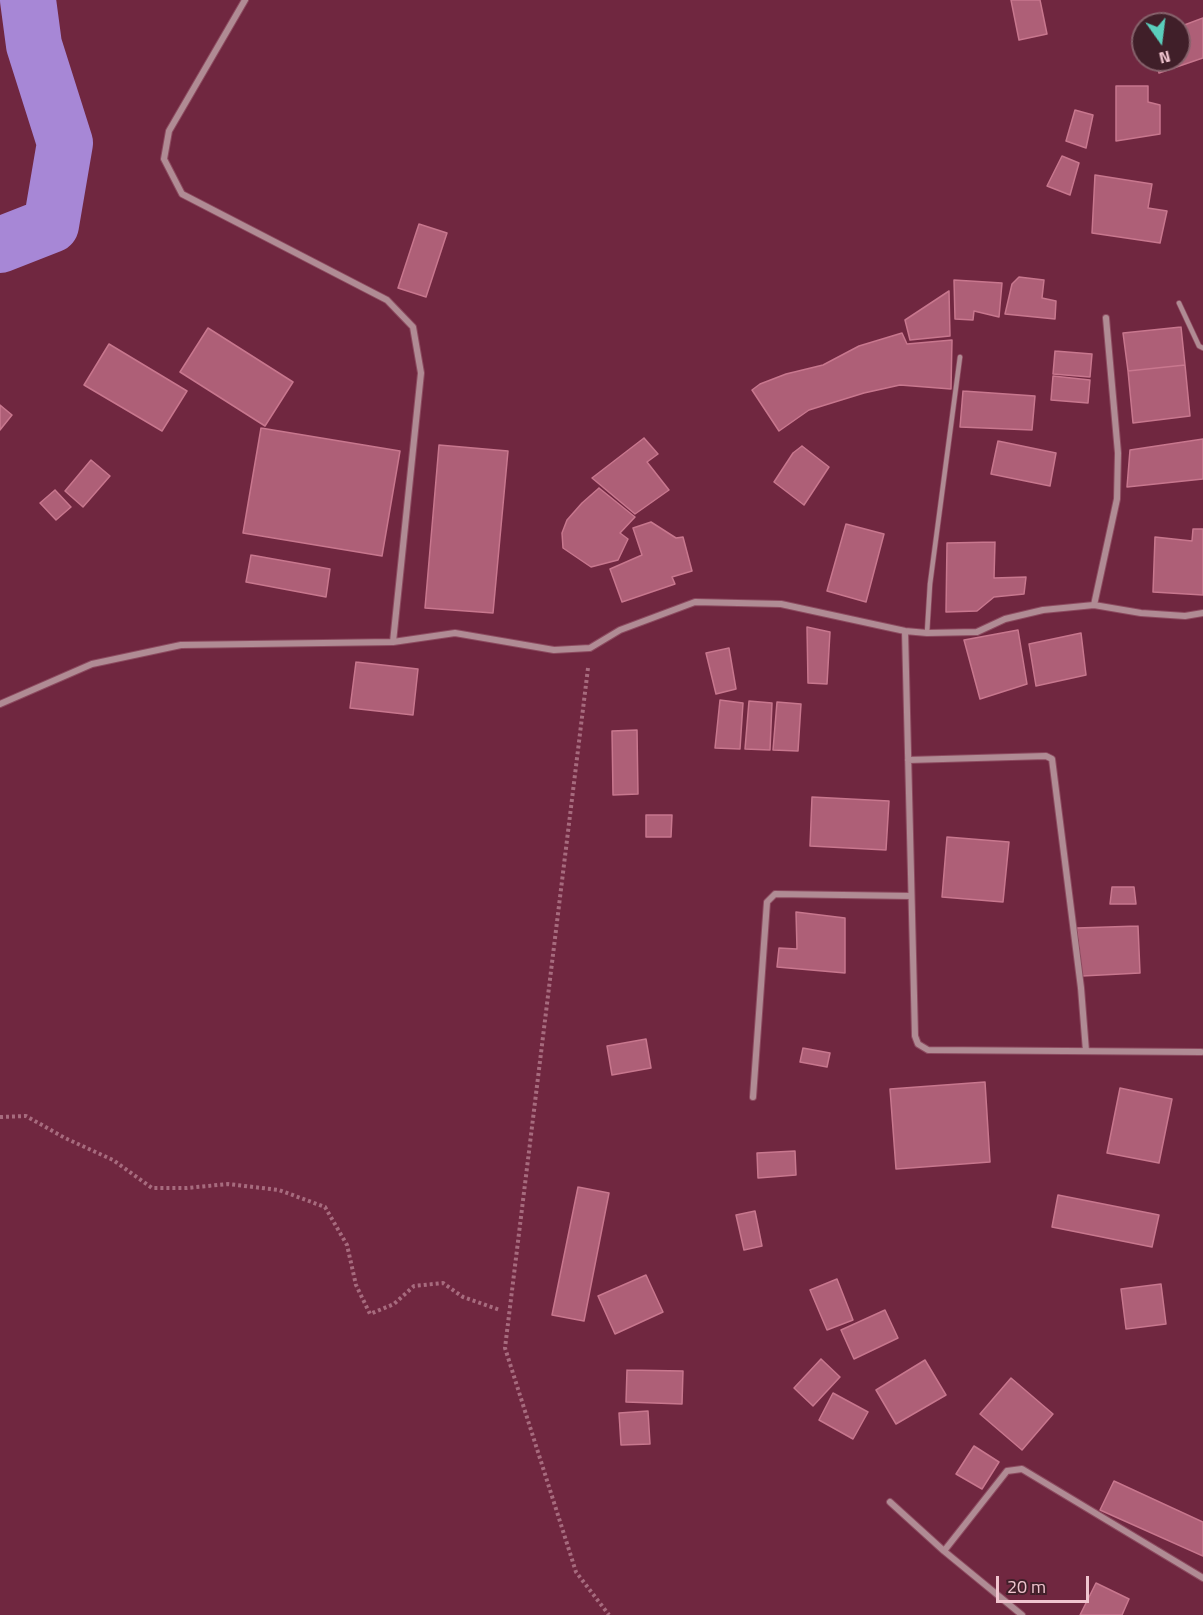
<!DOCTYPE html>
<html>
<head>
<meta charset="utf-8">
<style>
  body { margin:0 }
  #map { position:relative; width:1203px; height:1615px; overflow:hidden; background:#702740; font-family:"Titillium Web",sans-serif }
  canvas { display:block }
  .north { position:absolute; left:1131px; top:12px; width:60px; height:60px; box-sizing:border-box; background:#401f29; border:2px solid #86616b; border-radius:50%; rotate:166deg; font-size:16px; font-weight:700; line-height:24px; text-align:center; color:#f0c4cf }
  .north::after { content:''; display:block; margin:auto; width:21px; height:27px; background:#5acebc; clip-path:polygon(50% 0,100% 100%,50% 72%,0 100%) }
  .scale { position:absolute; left:996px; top:1576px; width:93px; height:27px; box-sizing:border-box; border:3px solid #f0c4cf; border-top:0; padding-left:8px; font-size:18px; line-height:21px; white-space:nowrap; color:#f0c4cf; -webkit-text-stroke:4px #401f29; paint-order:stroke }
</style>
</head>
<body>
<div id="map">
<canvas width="1203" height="1615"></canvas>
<div class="north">N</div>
<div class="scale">20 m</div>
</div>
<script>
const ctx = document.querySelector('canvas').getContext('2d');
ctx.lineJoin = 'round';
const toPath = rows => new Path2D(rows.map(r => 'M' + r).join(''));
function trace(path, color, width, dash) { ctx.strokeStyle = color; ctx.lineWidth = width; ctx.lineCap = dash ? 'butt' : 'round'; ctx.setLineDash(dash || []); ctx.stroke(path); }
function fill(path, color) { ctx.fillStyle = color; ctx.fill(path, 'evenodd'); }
trace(toPath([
  [0,245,51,225,65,143,34,45,28,0]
]), '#a787d6', 56);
const building = toPath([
  [1011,0,1040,0,1047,34,1019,40,1011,0],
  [1203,18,1203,58,1159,73,1155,60,1179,60,1179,27,1203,18],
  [1116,86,1148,86,1148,102,1160,105,1160,134,1116,141,1116,86],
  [1075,110,1093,115,1086,148,1066,141,1075,110],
  [1062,156,1079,163,1070,195,1047,186,1062,156],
  [1095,175,1152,184,1148,208,1167,211,1160,243,1092,233,1095,175],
  [419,224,447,233,426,297,398,288,419,224],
  [1019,277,1044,280,1042,298,1056,301,1055,319,1005,314,1012,284,1019,277],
  [954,280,1002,283,999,317,974,311,973,320,955,319,954,280],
  [949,291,950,336,910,340,905,320,949,291],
  [1181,327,1185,365,1128,371,1123,333,1181,327],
  [208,328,293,382,265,426,180,372,208,328],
  [902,333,907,344,952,340,951,389,900,385,864,393,809,410,779,431,752,390,760,384,786,374,823,365,859,346,902,333],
  [109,344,187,391,162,431,84,385,109,344],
  [1055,351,1092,354,1090,377,1053,374,1055,351],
  [1185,365,1190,416,1133,423,1128,371,1185,365],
  [1053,376,1090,380,1088,403,1051,400,1053,376],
  [963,391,1035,396,1032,430,960,427,963,391],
  [0,405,12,415,0,430,0,405],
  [261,428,400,451,382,556,243,533,261,428],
  [644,438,658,454,647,462,669,490,635,514,592,478,644,438],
  [1203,439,1203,479,1127,487,1130,450,1203,439],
  [998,441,1056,453,1050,486,991,474,998,441],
  [439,445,508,451,493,613,425,608,439,445],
  [802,446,829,467,804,505,774,482,793,453,802,446],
  [91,460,110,476,83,507,65,491,91,460],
  [599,488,635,517,620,533,628,539,618,560,591,567,563,548,562,533,567,520,582,503,599,488],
  [55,490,71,507,56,520,40,503,55,490],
  [651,522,676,538,683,537,692,571,672,577,675,584,622,602,610,569,642,555,633,528,651,522],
  [846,524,884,534,866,602,827,591,846,524],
  [1193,529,1203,529,1203,595,1153,592,1155,537,1192,541,1193,529],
  [995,542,994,578,1026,577,1024,594,994,597,977,611,946,612,947,543,995,542],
  [251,555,330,569,326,597,246,582,251,555],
  [807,627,830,632,827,684,808,683,807,627],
  [1018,630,1027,684,980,699,964,640,1018,630],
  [1081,633,1086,675,1036,686,1029,644,1081,633],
  [729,648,736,689,716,694,706,653,729,648],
  [356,662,418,669,413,715,350,708,356,662],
  [720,700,743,703,740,749,715,748,720,700],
  [749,701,772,703,770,750,745,749,749,701],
  [777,702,801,704,798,751,773,750,777,702],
  [637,730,638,794,613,795,612,731,637,730],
  [812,797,889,801,886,850,810,846,812,797],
  [646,815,672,815,671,837,646,837,646,815],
  [947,837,1009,842,1003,902,942,897,947,837],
  [1112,887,1134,887,1136,904,1110,904,1112,887],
  [796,912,845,918,845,973,777,967,779,948,797,949,796,912],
  [1138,926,1140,973,1082,976,1077,928,1138,926],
  [646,1039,651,1068,612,1075,607,1046,646,1039],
  [803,1048,830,1053,827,1067,800,1062,803,1048],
  [985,1082,990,1162,896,1169,890,1089,985,1082],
  [1120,1088,1172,1099,1159,1163,1107,1153,1120,1088],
  [795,1151,796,1175,758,1178,757,1153,795,1151],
  [578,1187,609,1193,584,1321,552,1315,578,1187],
  [1058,1195,1159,1215,1152,1247,1052,1227,1058,1195],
  [755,1211,762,1246,744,1250,736,1215,755,1211],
  [646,1275,663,1312,615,1334,598,1296,646,1275],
  [837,1279,853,1320,827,1330,810,1290,837,1279],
  [1161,1284,1166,1324,1126,1329,1121,1289,1161,1284],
  [885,1310,898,1338,854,1359,841,1330,885,1310],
  [821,1359,840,1377,813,1406,794,1388,821,1359],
  [925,1360,946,1395,896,1424,876,1390,925,1360],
  [627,1370,683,1371,682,1404,626,1402,627,1370],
  [1011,1378,1053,1414,1022,1450,980,1414,1011,1378],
  [833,1393,868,1412,853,1439,819,1420,833,1393],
  [648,1411,650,1444,621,1445,619,1413,648,1411],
  [974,1446,999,1462,982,1489,956,1474,974,1446],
  [1114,1481,1203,1522,1203,1556,1100,1510,1114,1481],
  [1096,1583,1129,1599,1122,1615,1080,1615,1096,1583]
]);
fill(building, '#ae5f77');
trace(building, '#c8778e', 1.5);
const lane = toPath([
  [1179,303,1199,346,1203,348],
  [927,633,930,584,960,357]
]);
const street = toPath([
  [245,0,169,131,164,159,182,194,387,300,413,327,421,373,393,642],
  [1094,605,1117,499,1118,453,1106,318],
  [905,631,915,1036,918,1044,928,1050,1201,1052],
  [0,704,92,664,181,645,393,642,455,633,554,650,590,648,620,630,695,602,781,604,905,631,927,633,977,632,1005,619,1043,610,1094,605,1141,613,1185,616,1203,613],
  [908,760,1046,756,1052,759,1081,988,1086,1051],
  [753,1097,767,902,775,894,911,896],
  [890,1502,944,1551,1022,1615],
  [944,1551,1007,1471,1022,1469,1203,1578]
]);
trace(lane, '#8c4a5f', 6);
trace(street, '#8c4a5f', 8);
trace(toPath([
  [588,668,505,1348,576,1572,609,1615],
  [0,1117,26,1116,65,1138,113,1160,152,1188,187,1188,228,1184,279,1190,325,1207,347,1245,356,1285,370,1314,394,1304,414,1286,443,1283,463,1297,500,1310]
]), '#a76b7e', 4, [3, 3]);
trace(lane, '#b08b94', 4.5);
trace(street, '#b08b94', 6);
</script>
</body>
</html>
